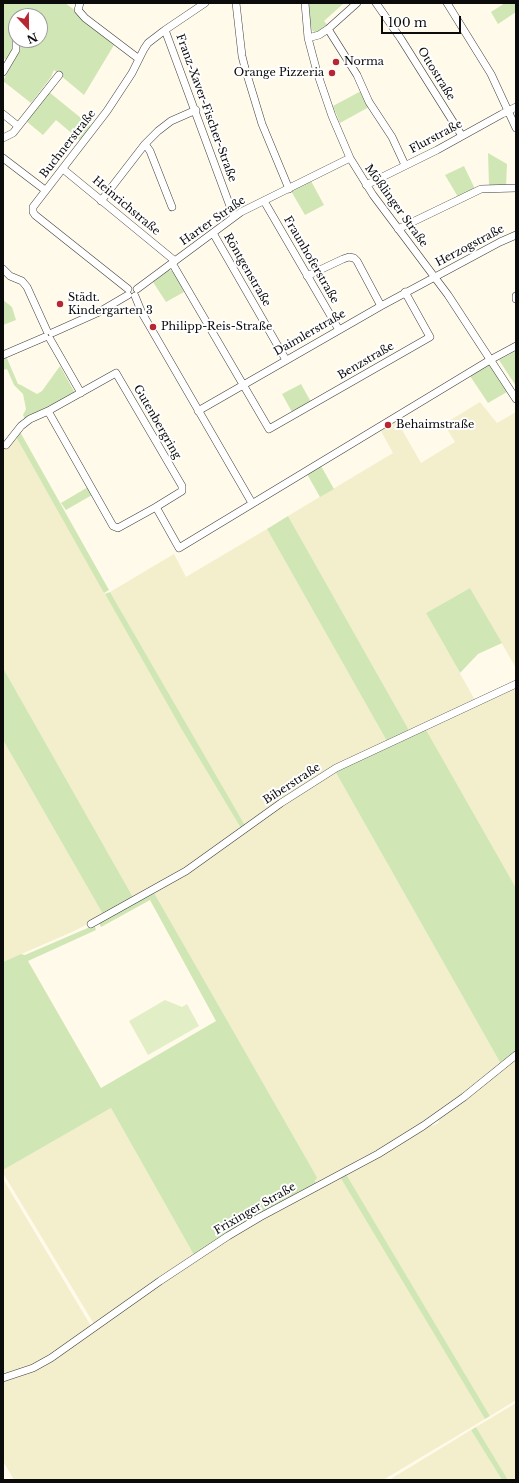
<!DOCTYPE html>
<html>
<head>
<meta charset="utf-8">
<style>
  body { margin:0 }
  #map { position:relative; width:519px; height:1483px; overflow:hidden; background:#fffae9; font-family:"Libre Baskerville",serif }
  canvas { display:block }
  .frame { position:absolute; inset:0; border:4px solid #0b0b0b; pointer-events:none }
  .north { position:absolute; left:8px; top:8px; width:40px; height:40px; box-sizing:border-box; background:#fff; border:1px solid #9d9d9d; border-radius:50%; rotate:158deg; font-size:11px; font-weight:700; line-height:16px; text-align:center; color:#0b0b0b }
  .north::after { content:''; display:block; margin:auto; width:14px; height:18px; background:#b72732; clip-path:polygon(50% 0,100% 100%,50% 72%,0 100%) }
  .scale { position:absolute; left:381px; top:16px; width:80px; height:18px; box-sizing:border-box; border:2px solid #0b0b0b; border-top:0; padding-left:5px; font-size:12px; line-height:14px; white-space:nowrap; color:#0b0b0b; -webkit-text-stroke:3px #fff; paint-order:stroke }
</style>
</head>
<body>
<div id="map">
<canvas width="519" height="1483"></canvas>
<div class="frame"></div>
<div class="north">N</div>
<div class="scale">100 m</div>
</div>
<script>
const ctx = document.querySelector('canvas').getContext('2d');
ctx.lineJoin = 'round';
function fill(path, color) { ctx.fillStyle = color; ctx.fill(path, 'evenodd'); }
const toPath = rows => new Path2D(rows.map(r => 'M' + r).join(''));
function trace(path, color, width, dash) { ctx.strokeStyle = color; ctx.lineWidth = width; ctx.lineCap = dash ? 'butt' : 'round'; ctx.setLineDash(dash || []); ctx.stroke(path); }
function drawText(font, color, halo, rows, align = 'center') {
  ctx.font = font + ' "Libre Baskerville",serif'; ctx.lineWidth = 4; ctx.setLineDash([]); ctx.textBaseline = 'middle'; ctx.strokeStyle = halo; ctx.fillStyle = color; for (const [text, x, y, turn = 0] of rows) {
    ctx.save(); ctx.translate(x, y); ctx.rotate((+turn || 0) * Math.PI / 180); ctx.textAlign = isNaN(turn) ? turn : align; if (halo) ctx.strokeText(text, 0, 0); ctx.fillText(text, 0, 0); ctx.restore();
  }
}
fill(toPath([
  [480,402,497,423,516,412,516,668,470,588,426,613,476,702,410,732,288,516,393,453,381,431,397,421,421,463,455,442,444,424],
  [15,435,182,730,242,830,206,855,134,899,3,668,3,450],
  [267,529,388,743,350,760,246,827,110,592,174,554,186,577],
  [516,685,516,888,425,728],
  [3,740,104,916,74,931,3,962],
  [335,771,501,1064,466,1093,436,1114,382,1148,317,1184,314,1172,153,891],
  [516,1058,516,1400,490,1416,346,1174,430,1124,432,1126,437,1124,439,1122,438,1119],
  [111,1108,194,1255,148,1285,94,1324,3,1173,3,1170],
  [340,1177,485,1419,383,1480,14,1480,3,1461,3,1380,35,1369,135,1300,226,1240,274,1213],
  [3,1179,91,1326,38,1363,3,1375],
  [516,1403,516,1480,508,1480,476,1427],
  [471,1430,502,1480,389,1480]
]), '#f3eecb');
fill(toPath([
  [3,3,65,3,76,11,78,16,114,45,84,95,54,70,51,77,31,103,3,81,19,50,17,40,40,40,40,16,16,16,16,39,13,49,7,60,3,58],
  [309,3,344,3,324,21,328,26,315,33,312,30,309,20],
  [505,3,516,3,516,12,498,24,491,12],
  [361,91,369,107,340,123,333,106],
  [49,92,92,127,81,141,56,120,43,135,26,121],
  [488,153,507,164,506,186,489,186],
  [464,166,475,189,458,197,445,175],
  [311,181,324,205,305,215,291,191],
  [169,270,174,272,184,292,166,302,153,282],
  [3,300,12,307,16,320,3,325],
  [516,351,516,386,499,360],
  [6,356,18,384,21,385,37,394,42,391,60,366,75,393,25,419,23,415,26,409,23,394,14,385,7,369,3,370,3,357],
  [489,364,507,392,488,403,470,376],
  [301,384,311,402,292,412,282,394],
  [19,430,109,590,104,593,15,435],
  [321,466,334,489,320,497,307,474],
  [88,487,92,495,66,510,61,503],
  [288,516,410,732,388,743,267,529],
  [470,588,502,643,478,654,460,673,426,613],
  [110,592,246,827,242,830,182,730,105,594],
  [3,668,134,899,104,916,3,740],
  [425,728,516,888,516,1052,501,1064,335,771],
  [153,891,314,1172,317,1178,315,1181,317,1184,194,1255,111,1108,3,1170,3,962,21,954,25,955,90,927,93,926,95,927,96,930,28,961,101,1088,216,1021,150,900,101,927,99,923],
  [346,1174,490,1416,485,1419,340,1177],
  [476,1427,508,1480,502,1480,471,1430]
]), '#d0e7b5');
fill(toPath([
  [165,1000,182,1007,187,1004,199,1026,148,1055,129,1021]
]), '#e2efc6');
const minor = toPath([
  [80,3,78,10,85,18,139,59],
  [236,3,242,56,245,68,262,124,289,189],
  [305,3,308,38,317,72,332,116,350,158,373,195,448,295,516,399],
  [376,3,401,39,462,136],
  [447,3,491,74,516,128],
  [328,29,357,75,369,102,392,137,405,165],
  [165,30,234,217],
  [308,38,319,35,328,29,357,3],
  [3,72,16,50,16,40],
  [3,114,18,126],
  [3,138,13,133,59,75],
  [145,144,150,151,172,207],
  [3,158,45,190],
  [63,169,175,261],
  [366,185,437,150,502,114,516,107],
  [101,201,145,144,158,131,171,121,196,110],
  [264,201,339,330],
  [398,229,481,189,516,188],
  [213,233,286,360],
  [172,263,269,429,430,337,405,292],
  [3,269,10,276,22,281,27,287,47,331],
  [307,276,343,259,349,257,354,258,357,261,381,306],
  [128,289,35,215,33,212,33,207,107,111,132,73,144,49,148,43,165,30,205,3],
  [137,289,241,212,350,158],
  [135,296,142,313,252,503],
  [516,296,516,299],
  [52,333,99,312,128,295],
  [50,339,81,393],
  [3,355,45,337],
  [198,411,381,306,500,242,516,235],
  [6,445,21,426,30,419,48,411],
  [156,507,118,528,113,526,48,411,116,373,182,486,182,491,156,507,179,548,490,360,516,346],
  [91,924,186,871,281,803,336,768,516,684],
  [3,1378,33,1368,51,1358,160,1281,228,1236,260,1217,378,1154,423,1126,464,1097,516,1055]
]);
trace(minor, '#3e3e3e', 8);
trace(minor, '#fff', 7);
for (const [x, y, r, color] of [
  [336,62,4,"#b72732"],
  [332,73,4,"#b72732"],
  [60,304,4,"#b72732"],
  [153,327,4,"#b72732"],
  [388,425,4,"#b72732"]
]) { const dot = new Path2D(); dot.arc(x, y, r, 0, 2 * Math.PI); ctx.fillStyle = color; ctx.fill(dot); trace(dot, '#fff', 1.5); }
drawText('11px', '#0b0b0b', '#fff', [
  ["Norma",344,62],
  ["Orange Pizzeria",324,73,"right"],
  ["Städt.",68,298],
  ["Kindergarten 3",68,311],
  ["Philipp-Reis-Straße",161,327],
  ["Behaimstraße",396,425]
], 'left');
drawText('11px', '#0b0b0b', '#fff', [
  ["Ottostraße",436,74,58],
  ["Franz-Xaver-Fischer-Straße",206,108,70],
  ["Flurstraße",436,137,-28],
  ["Buchnerstraße",68,144,-52],
  ["Heinrichstraße",126,206,40],
  ["Mößlinger Straße",396,206,54],
  ["Harter Straße",213,221,-35],
  ["Herzogstraße",470,246,-28],
  ["Fraunhoferstraße",311,260,60],
  ["Röntgenstraße",247,270,60],
  ["Daimlerstraße",310,333,-30],
  ["Benzstraße",366,361,-30],
  ["Gutenbergring",157,422,60],
  ["Biberstraße",292,784,-33],
  ["Frixinger Straße",255,1209,-30]
]);
</script>
</body>
</html>
